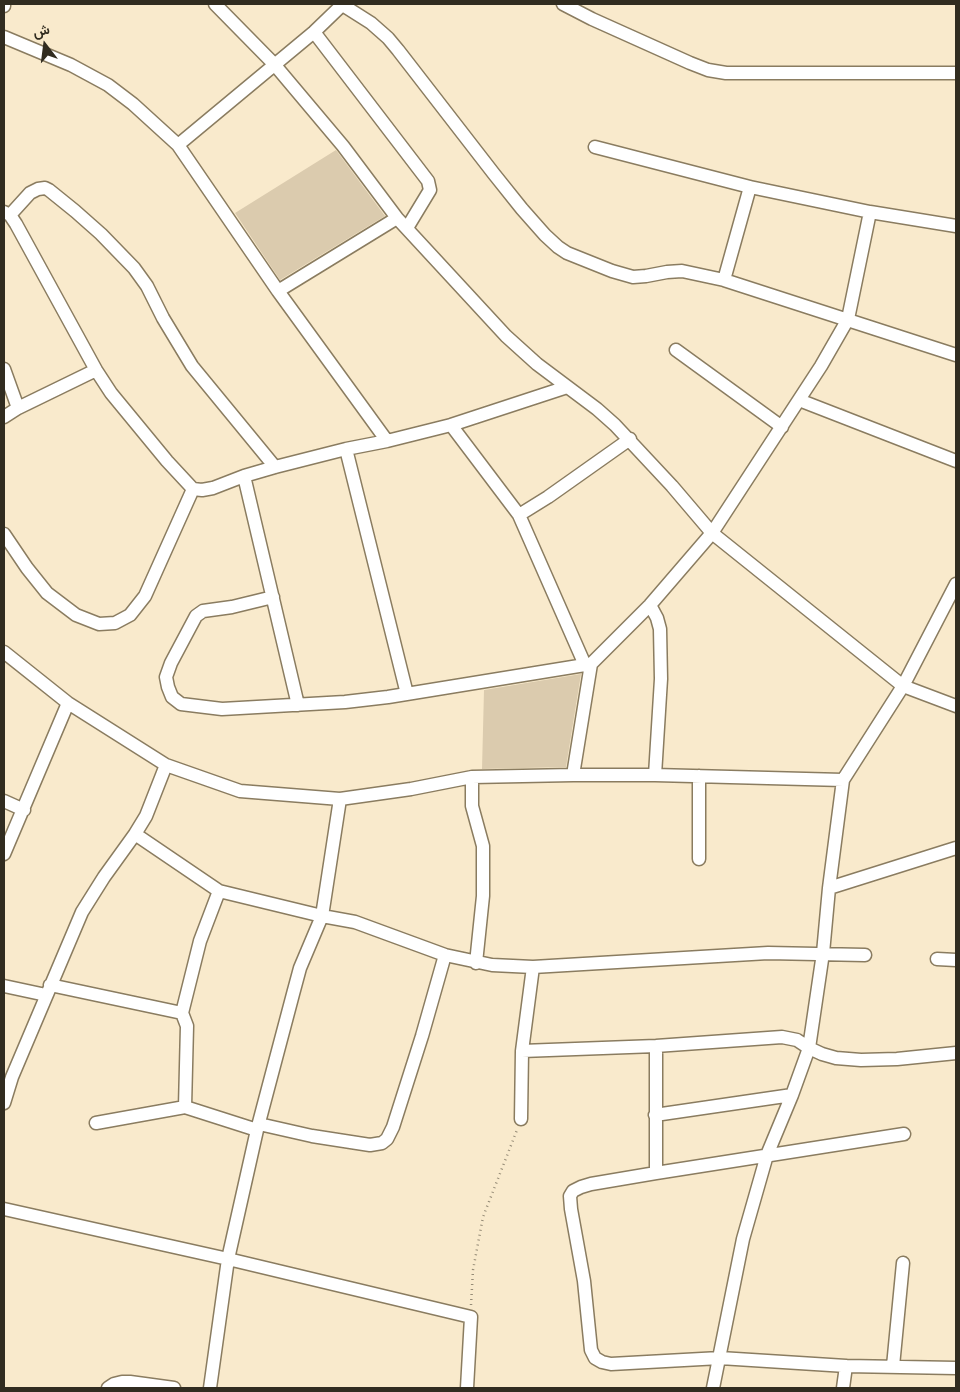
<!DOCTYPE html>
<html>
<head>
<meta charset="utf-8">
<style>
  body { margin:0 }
  #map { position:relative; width:960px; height:1392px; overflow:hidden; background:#f9eacc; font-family:"PT Sans",Vazirmatn,sans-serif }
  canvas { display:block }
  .frame { position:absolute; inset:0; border:5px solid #312c20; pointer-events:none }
  .north { position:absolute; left:20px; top:20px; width:50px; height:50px; -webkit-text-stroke:4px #f9eacc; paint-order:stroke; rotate:345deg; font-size:14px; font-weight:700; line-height:20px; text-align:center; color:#312c20 }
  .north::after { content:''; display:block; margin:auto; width:18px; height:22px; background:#312c20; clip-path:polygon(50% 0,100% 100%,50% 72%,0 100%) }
</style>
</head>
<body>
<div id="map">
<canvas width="960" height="1392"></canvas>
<div class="frame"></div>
<div class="north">ش</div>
</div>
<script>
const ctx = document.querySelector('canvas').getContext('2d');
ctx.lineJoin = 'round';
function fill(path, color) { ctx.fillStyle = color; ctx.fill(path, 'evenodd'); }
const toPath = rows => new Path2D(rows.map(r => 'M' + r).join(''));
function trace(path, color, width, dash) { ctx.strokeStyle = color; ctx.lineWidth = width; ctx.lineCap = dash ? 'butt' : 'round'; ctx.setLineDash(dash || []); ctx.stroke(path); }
fill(toPath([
  [336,150,385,216,280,280,235,213],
  [581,674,566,767,482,769,484,690]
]), '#dbcbae');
const minor = toPath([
  [215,4,274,64,343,146,397,218,506,336,537,364,597,409,615,425,672,486,712,533,903,686,956,706],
  [341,4,371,23,388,38,398,50,494,174,522,209,545,235,558,247,567,253,612,271,633,277,646,276,667,272,682,271,724,280,956,355],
  [563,4,592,19,690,63,708,70,726,73,956,73],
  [4,6,4,4],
  [314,32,428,181,430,190,407,228],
  [4,37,71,65,108,85,133,104,178,145,278,291,387,441],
  [178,145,314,32,342,5],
  [595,147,750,187,870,212,956,226],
  [4,212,10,215,16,224,96,370,111,393,167,461,193,489,202,490,213,488,244,476,275,467,346,449,387,441,451,425,567,387],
  [10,215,30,193,38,189,45,188,49,190,75,211,101,234,134,268,147,286,163,318,192,366,275,467],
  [724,280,750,187],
  [278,291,397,218],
  [676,350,782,427],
  [4,369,18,408],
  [799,400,956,461],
  [4,417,18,408,96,370],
  [451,425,519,515,585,665],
  [346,449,407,694],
  [244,476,298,705],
  [519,515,548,497,630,439],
  [4,534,27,568,47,593,76,615,99,624,115,623,130,615,145,596,193,489],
  [273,597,232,607,203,611,196,616,171,663,166,677,168,687,172,697,181,704,222,709,345,702,388,697,591,664],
  [650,605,657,618,660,629,661,679,655,775],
  [4,652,68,703,166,765,240,791,340,799,411,789,472,777,573,775,655,775,843,780],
  [573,775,591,664,650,605,712,533,821,366,848,319,870,212],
  [699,776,699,859],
  [472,777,472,806,483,846,483,896,476,963],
  [4,801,24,810],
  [135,834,219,891,322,916,355,922,445,955,492,965,533,967,768,953,865,955],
  [4,854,68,703],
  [829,888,956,848],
  [937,959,956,960],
  [50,985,182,1013],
  [4,986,46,995],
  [522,1051,656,1046,782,1037,797,1040,809,1048,822,1054,836,1058,861,1060,897,1059,956,1053],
  [4,1103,12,1077,82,912,104,877,135,834,146,816,166,765],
  [185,1107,187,1026,182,1013,200,941,219,891],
  [655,1115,792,1095],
  [521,1119,522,1051,533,967],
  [96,1123,185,1107,257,1130],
  [259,1124,312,1136,370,1145,382,1143,387,1139,393,1127,422,1036,445,955],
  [904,1134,656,1173,591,1184,581,1187,573,1191,570,1196,571,1209,584,1281,591,1350,595,1358,602,1362,611,1364,720,1358,846,1366,956,1368],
  [656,1173,656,1046],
  [4,1209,228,1259,471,1317,467,1388],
  [893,1366,903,1263],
  [108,1388,114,1384,122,1382,130,1382,174,1388],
  [210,1388,228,1259,257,1130,293,994,300,968,322,916,340,799],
  [713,1388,743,1239,767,1155,792,1095,809,1048,823,953,829,888,843,780,903,686,956,584],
  [843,1388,846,1366]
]);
trace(minor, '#8a7c60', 15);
trace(toPath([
  [471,1305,473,1270,483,1217,517,1130]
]), '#968c77', 2.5, [1, 4]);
trace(minor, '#fff', 12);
</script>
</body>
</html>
